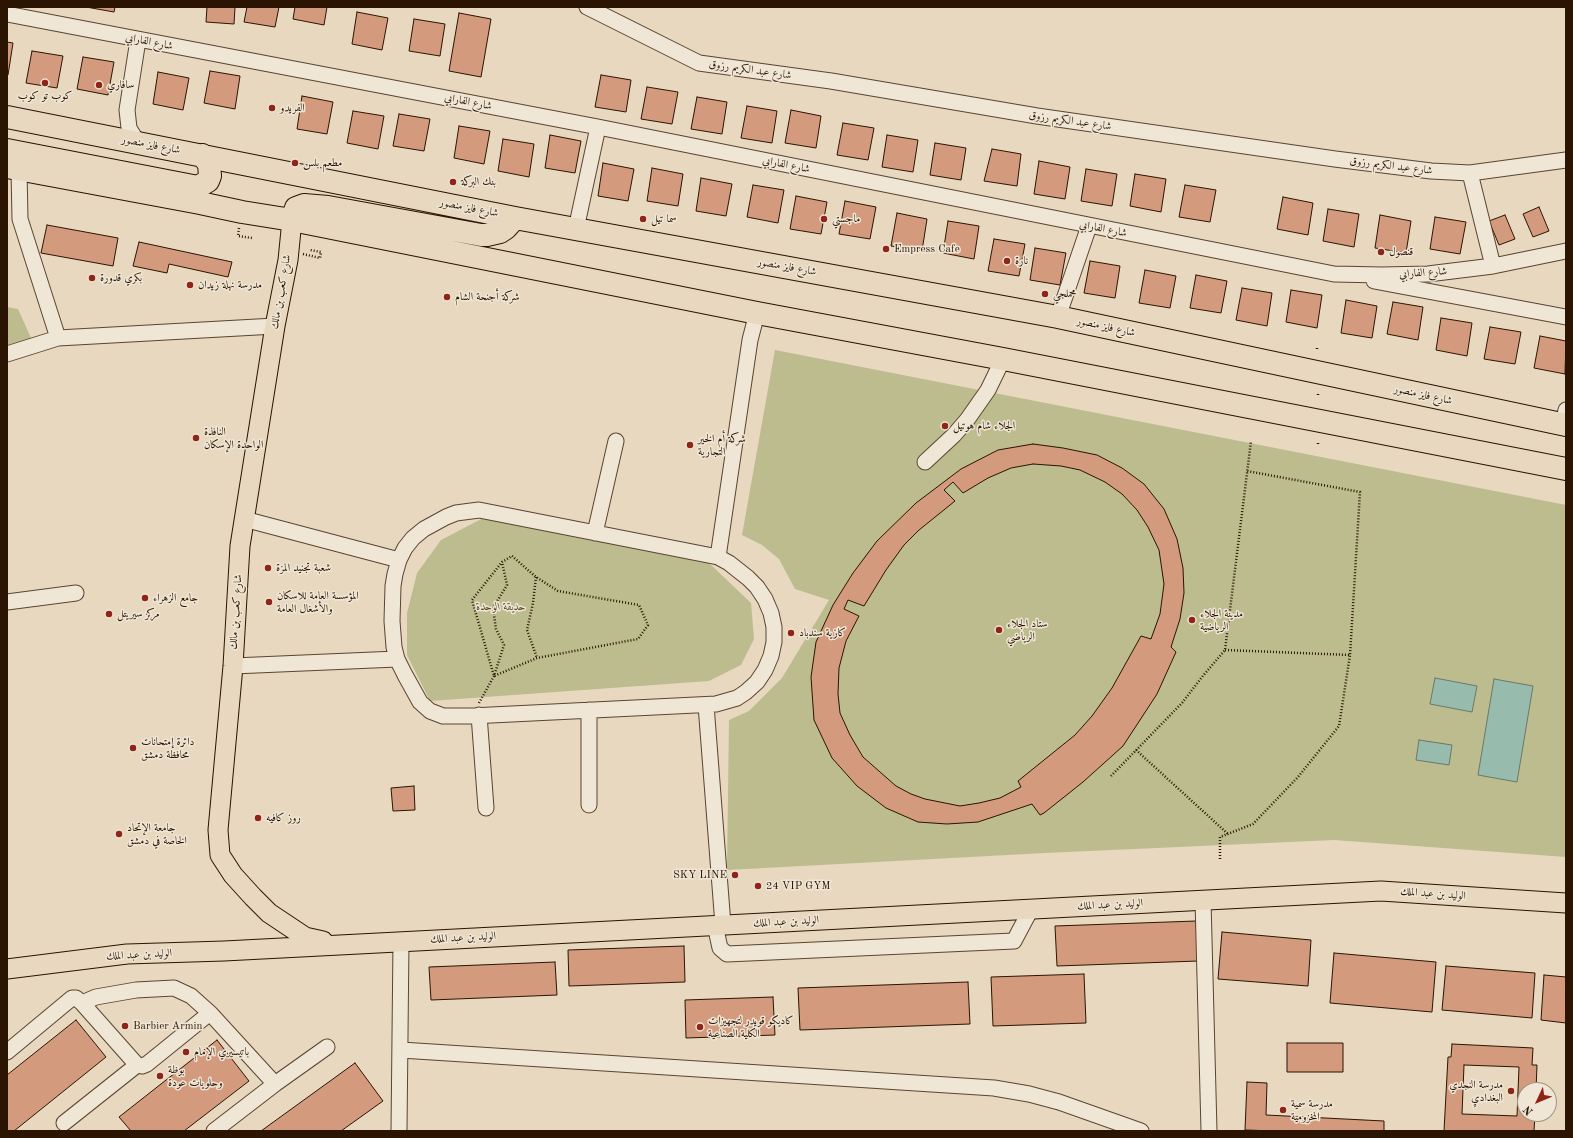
<!DOCTYPE html>
<html>
<head>
<meta charset="utf-8">
<style>
  body { margin:0 }
  #map { position:relative; width:1573px; height:1138px; overflow:hidden; background:#e7d8bf; font-family:"Old Standard TT",serif }
  canvas { display:block }
  .frame { position:absolute; inset:0; border:8px solid #2b1401; pointer-events:none }
  .north { position:absolute; left:1517px; top:1082px; width:40px; height:40px; box-sizing:border-box; background:#efe6d5; border:1px solid #a19280; border-radius:50%; rotate:226deg; font-size:11px; font-weight:700; line-height:16px; text-align:center; color:#2b1401 }
  .north::after { content:''; display:block; margin:auto; width:14px; height:18px; background:#8f2418; clip-path:polygon(50% 0,100% 100%,50% 72%,0 100%) }
</style>
</head>
<body>
<div id="map">
<canvas width="1573" height="1138"></canvas>
<div class="frame"></div>
<div class="north">N</div>
</div>
<script>
const ctx = document.querySelector('canvas').getContext('2d');
ctx.lineJoin = 'round';
function fill(path, color) { ctx.fillStyle = color; ctx.fill(path, 'evenodd'); }
const toPath = rows => new Path2D(rows.map(r => 'M' + r).join(''));
function trace(path, color, width, dash) { ctx.strokeStyle = color; ctx.lineWidth = width; ctx.lineCap = dash ? 'butt' : 'round'; ctx.setLineDash(dash || []); ctx.stroke(path); }
function drawText(font, color, halo, rows, align = 'center') {
  ctx.font = font + ' "Old Standard TT",Amiri,serif'; ctx.lineWidth = 3; ctx.setLineDash([]); ctx.textBaseline = 'middle'; ctx.strokeStyle = halo; ctx.fillStyle = color; for (const [text, x, y, turn = 0] of rows) {
    ctx.save(); ctx.translate(x, y); ctx.rotate((+turn || 0) * Math.PI / 180); ctx.textAlign = isNaN(turn) ? turn : align; if (halo) ctx.strokeText(text, 0, 0); ctx.fillText(text, 0, 0); ctx.restore();
  }
}
fill(toPath([
  [7,307,18,309,31,338,7,345],
  [775,350,1566,505,1566,857,1334,840,1045,853,727,870,729,720,749,711,782,678,829,600,795,589,779,559,762,545,742,535],
  [489,515,709,563,751,603,754,639,741,665,709,681,430,701,407,655,407,613,417,573,441,540]
]), '#bcbc8e');
const water = toPath([
  [1435,678,1477,686,1472,712,1430,704,1435,678],
  [1494,679,1533,686,1517,782,1478,775,1494,679],
  [1419,740,1452,745,1449,765,1416,760,1419,740]
]);
fill(water, '#97bbad');
trace(water, '#6c7868', 1);
const building = toPath([
  [86,7,115,7,114,12,86,7],
  [207,7,235,7,234,24,206,22,207,7],
  [247,7,279,7,275,27,244,22,247,7],
  [295,7,327,7,324,25,293,19,295,7],
  [357,12,388,18,382,50,352,44,357,12],
  [459,13,491,19,481,77,449,71,459,13],
  [414,19,445,24,440,56,409,51,414,19],
  [7,42,13,43,8,75,7,75,7,42],
  [32,51,63,56,57,88,26,83,32,51],
  [83,57,114,62,108,95,77,89,83,57],
  [210,71,240,76,235,109,204,103,210,71],
  [158,72,189,78,183,110,153,104,158,72],
  [601,75,631,80,626,112,595,107,601,75],
  [647,87,678,92,672,124,641,119,647,87],
  [302,96,333,102,327,134,297,129,302,96],
  [697,97,727,102,722,134,691,129,697,97],
  [747,106,777,111,772,143,741,138,747,106],
  [791,110,821,116,816,148,785,143,791,110],
  [353,111,384,116,378,149,347,143,353,111],
  [399,114,430,119,424,151,393,146,399,114],
  [843,123,874,128,868,160,837,155,843,123],
  [459,126,490,131,484,164,454,158,459,126],
  [550,135,581,141,575,173,545,168,550,135],
  [887,135,918,140,913,172,882,167,887,135],
  [503,139,534,144,529,177,498,171,503,139],
  [935,143,966,148,961,180,930,175,935,143],
  [992,149,1021,154,1017,186,984,181,992,149],
  [1039,161,1070,167,1065,199,1034,194,1039,161],
  [603,163,634,169,628,201,598,196,603,163],
  [652,168,683,174,678,206,647,201,652,168],
  [1086,169,1117,174,1112,206,1081,201,1086,169],
  [1135,174,1166,179,1161,212,1130,206,1135,174],
  [701,178,732,184,726,216,696,211,701,178],
  [753,185,784,190,778,223,747,217,753,185],
  [1185,185,1216,190,1210,222,1179,217,1185,185],
  [796,196,827,202,821,234,790,229,796,196],
  [1283,197,1313,203,1308,235,1277,229,1283,197],
  [845,201,876,207,870,239,839,234,845,201],
  [1539,207,1549,231,1533,237,1523,214,1539,207],
  [1328,209,1359,214,1354,247,1323,241,1328,209],
  [897,213,927,219,922,251,891,246,897,213],
  [1380,215,1411,221,1406,253,1375,248,1380,215],
  [1505,215,1515,239,1499,245,1489,221,1505,215],
  [1435,217,1466,222,1460,254,1430,249,1435,217],
  [948,221,979,226,974,259,943,253,948,221],
  [47,225,118,238,113,266,41,253,47,225],
  [994,239,1025,244,1019,276,988,271,994,239],
  [139,242,232,262,228,277,169,264,167,273,133,266,139,242],
  [1035,248,1066,253,1060,285,1030,280,1035,248],
  [1090,261,1120,266,1115,298,1084,293,1090,261],
  [1145,270,1176,276,1170,308,1139,303,1145,270],
  [1196,275,1227,281,1221,313,1190,308,1196,275],
  [1242,288,1272,293,1267,326,1236,320,1242,288],
  [1291,290,1322,295,1317,328,1286,322,1291,290],
  [1346,300,1377,306,1372,338,1341,333,1346,300],
  [1393,302,1423,307,1418,340,1387,334,1393,302],
  [1441,318,1472,323,1467,356,1436,350,1441,318],
  [1490,327,1521,332,1515,364,1484,359,1490,327],
  [1540,336,1566,341,1565,374,1534,368,1540,336],
  [1033,444,1063,448,1097,455,1122,468,1144,484,1164,509,1177,539,1183,568,1184,593,1180,619,1171,647,1176,652,1157,694,1123,746,1083,782,1044,813,1040,815,1032,804,978,822,947,824,918,822,886,808,857,786,832,758,814,720,811,677,816,642,833,605,853,573,877,541,916,503,961,469,998,450,1033,444],
  [1033,464,1061,466,1080,470,1105,482,1122,494,1137,510,1148,527,1159,550,1164,584,1160,614,1151,639,1141,636,1112,688,1092,716,1075,735,1018,781,1021,787,1000,798,979,803,960,806,925,799,911,794,896,786,863,757,850,735,840,713,838,694,839,668,846,641,859,616,844,609,848,600,864,606,886,570,904,545,919,530,955,501,944,490,953,482,963,493,988,478,1011,468,1033,464],
  [414,786,415,810,393,811,391,788,414,786],
  [1196,921,1198,961,1057,966,1055,926,1196,921],
  [1222,932,1311,940,1308,986,1218,979,1222,932],
  [684,946,685,982,569,986,568,950,684,946],
  [1334,953,1436,962,1432,1012,1330,1003,1334,953],
  [555,962,557,995,431,1000,429,967,555,962],
  [1446,966,1535,973,1532,1018,1442,1010,1446,966],
  [1084,974,1086,1023,993,1026,991,977,1084,974],
  [1544,975,1566,977,1566,1023,1541,1020,1544,975],
  [968,982,970,1024,800,1030,798,988,968,982],
  [773,997,775,1035,686,1038,685,1000,773,997],
  [76,1020,106,1057,14,1131,7,1131,7,1075,76,1020],
  [217,1040,249,1081,184,1131,131,1131,119,1117,217,1040],
  [1287,1043,1343,1043,1343,1072,1287,1072,1287,1043],
  [1452,1044,1533,1048,1532,1065,1537,1065,1536,1090,1525,1090,1525,1114,1535,1114,1534,1131,1444,1131,1448,1057,1451,1057,1452,1044],
  [1464,1065,1519,1067,1517,1116,1462,1114,1464,1065],
  [355,1063,383,1101,341,1131,261,1131,355,1063],
  [1247,1082,1267,1083,1266,1115,1384,1121,1384,1131,1277,1131,1245,1130,1247,1082]
]);
fill(building, '#d39a7e');
trace(building, '#2b1401', 1);
const minor = toPath([
  [587,7,699,63,831,81,1037,116,1335,159,1431,171,1470,173,1566,160],
  [7,14,598,127,1334,274,1382,275,1428,274,1493,266,1566,251],
  [138,143,129,128,127,110,138,40],
  [19,170,20,219,58,338],
  [1470,173,1493,266],
  [576,229,598,127],
  [1374,281,1566,317],
  [1058,317,1089,226],
  [7,354,58,338,275,326],
  [1563,424,1566,410],
  [925,462,954,435,967,420,988,390,1003,359],
  [479,510,718,557,729,563,748,578,757,587,765,599,771,613,774,627,774,642,771,656,765,670,757,682,746,692,737,698,716,704,471,716,443,716,430,711,420,702,405,675,397,659,394,647,392,621,393,586,395,574,399,560,405,548,413,538,424,529,446,517,456,513,479,510],
  [244,519,399,560],
  [595,533,616,441],
  [718,557,750,340,757,313],
  [7,602,76,593],
  [233,666,397,659],
  [706,705,723,925],
  [589,710,589,805],
  [479,715,486,808],
  [1203,900,1209,1131],
  [715,925,720,948,727,954,1014,941,1031,909],
  [82,1003,96,997,136,990,174,988,191,996,210,1013],
  [401,1050,994,1088,1029,1094,1059,1102,1141,1131],
  [7,1052,72,998,76,998,82,1003,137,1065,142,1066,147,1064,210,1013,275,1084,327,1047],
  [64,1123,137,1065],
  [214,1131,275,1084],
  [399,1131,401,941]
]);
const major = toPath([
  [292,220,288,260,275,326,240,546,233,666,218,830,220,855,233,875,253,897,269,913,305,937,323,941],
  [7,969,127,954,224,951,1381,891,1566,903]
]);
const highway = toPath([
  [7,117,515,218,1058,317,1566,425],
  [7,150,198,187,208,181,210,176,209,164,202,155],
  [7,167,200,203,242,212,292,220,757,313,1003,359,1566,469],
  [292,220,296,208,304,205,328,207,481,235,487,235,500,232,506,228,515,218]
]);
trace(minor, '#5a4530', 17);
trace(major, '#2b1401', 21);
trace(highway, '#2b1401', 24);
trace(toPath([
  [239,228,238,236,252,238],
  [303,254,320,258,321,252,310,250],
  [1317,348,1317,350],
  [1318,394,1318,395],
  [1318,443,1318,444],
  [512,556,536,577,558,591,639,605,648,625,638,639,537,658,494,676,472,600,502,562,512,556],
  [536,577,533,603,527,630,537,658],
  [1225,650,1350,655,1360,492,1247,471],
  [479,703,494,676,504,645,496,629,493,608,507,585,502,562],
  [1136,750,1228,834],
  [1111,776,1182,703,1202,677,1225,650,1251,441],
  [1220,859,1220,837,1253,824,1298,777,1339,726,1350,655]
]), '#2b1401', 2.5, [1, 2]);
trace(minor, '#efe6d5', 15);
trace(major, '#e7d8bf', 19);
trace(highway, '#e7d8bf', 22);
for (const [x, y, r, color] of [
  [45,83,4,"#8f2418"],
  [99,85,4,"#8f2418"],
  [272,108,4,"#8f2418"],
  [295,163,4,"#8f2418"],
  [453,182,4,"#8f2418"],
  [643,219,4,"#8f2418"],
  [824,219,4,"#8f2418"],
  [886,249,4,"#8f2418"],
  [1381,252,4,"#8f2418"],
  [1007,261,4,"#8f2418"],
  [92,278,4,"#8f2418"],
  [190,285,4,"#8f2418"],
  [1045,294,4,"#8f2418"],
  [447,297,4,"#8f2418"],
  [945,426,4,"#8f2418"],
  [196,438,4,"#8f2418"],
  [690,445,4,"#8f2418"],
  [268,568,4,"#8f2418"],
  [145,598,4,"#8f2418"],
  [269,602,4,"#8f2418"],
  [109,614,4,"#8f2418"],
  [1192,620,4,"#8f2418"],
  [999,630,4,"#8f2418"],
  [791,633,4,"#8f2418"],
  [133,748,4,"#8f2418"],
  [258,818,4,"#8f2418"],
  [119,834,4,"#8f2418"],
  [735,875,4,"#8f2418"],
  [758,886,4,"#8f2418"],
  [125,1026,4,"#8f2418"],
  [700,1027,4,"#8f2418"],
  [186,1052,4,"#8f2418"],
  [160,1076,4,"#8f2418"],
  [1511,1091,4,"#8f2418"],
  [1283,1110,4,"#8f2418"]
]) { const dot = new Path2D(); dot.arc(x, y, r, 0, 2 * Math.PI); ctx.fillStyle = color; ctx.fill(dot); trace(dot, '#efe6d5', 1.5); }
drawText('11px', '#2b1401', '#efe6d5', [
  ["شارع الفارابي",149,42,11],
  ["شارع عبد الكريم رزوق",750,70,8],
  ["شارع الفارابي",468,102,11],
  ["شارع عبد الكريم رزوق",1070,121,8],
  ["شارع فايز منصور",151,145,11],
  ["شارع الفارابي",786,165,11],
  ["شارع عبد الكريم رزوق",1391,166,7],
  ["شارع فايز منصور",469,208,11],
  ["شارع الفارابي",1103,229,11],
  ["شارع فايز منصور",787,267,10],
  ["شارع الفارابي",1423,273,-4],
  ["شارع كعب بن مالك",281,292,-80],
  ["شارع فايز منصور",1106,327,12],
  ["شارع فايز منصور",1423,395,12],
  ["شارع كعب بن مالك",236,612,-86],
  ["الوليد بن عبد الملك",1433,894,4],
  ["الوليد بن عبد الملك",1110,905,-3],
  ["الوليد بن عبد الملك",786,922,-3],
  ["الوليد بن عبد الملك",463,938,-3],
  ["الوليد بن عبد الملك",139,955,-3]
]);
drawText('11px', '#2b1401', '#efe6d5', [
  ["سافاري",107,85],
  ["كوب تو كوب",45,96,"center"],
  ["الفريدو",280,108],
  ["مطعم بلس",303,163],
  ["بنك البركة",461,182],
  ["سما تيل",651,219],
  ["ماجستي",832,219],
  ["Empress Cafe",894,249],
  ["قنصول",1389,252],
  ["نارة",1015,261],
  ["بكري قدورة",100,278],
  ["مدرسة نهلة زيدان",198,285],
  ["محملجي",1053,294],
  ["شركة أجنحة الشام",455,297],
  ["الجلاء شام هوتيل",953,426],
  ["النافذة",204,432],
  ["الواحدة الإسكان",204,445],
  ["شركة أم الخير",698,439],
  ["التجارية",698,452],
  ["شعبة تجنيد المزة",276,568],
  ["المؤسسة العامة للاسكان",277,596],
  ["والأشغال العامة",277,609],
  ["جامع الزهراء",153,598],
  ["مركز سيريتل",117,614],
  ["مدينة الجلاء",1200,614],
  ["الرياضية",1200,627],
  ["ستاد الجلاء",1007,624],
  ["الرياضي",1007,637],
  ["كازية سندباد",799,633],
  ["دائرة إمتحانات",141,742],
  ["محافظة دمشق",141,755],
  ["روز كافيه",266,818],
  ["جامعة الإتحاد",127,828],
  ["الخاصة في دمشق",127,841],
  ["SKY LINE",727,875,"right"],
  ["24 VIP GYM",766,886],
  ["كاديكو قويدر لتجهيزات",708,1021],
  ["الكلية الصناعية",708,1034],
  ["Barbier Armin",133,1026],
  ["باتيسيري الإمام",194,1052],
  ["بوظة",168,1070],
  ["وحلويات عودة",168,1083],
  ["مدرسة النجدي",1503,1085,"right"],
  ["البغداديِ",1503,1098,"right"],
  ["مدرسة سمية",1291,1104],
  ["المخزومية",1291,1117]
], 'left');
drawText('italic 11px', '#56462b', '#efe6d5', [
  ["حديقة الوحدة",501,607]
]);
</script>
</body>
</html>
